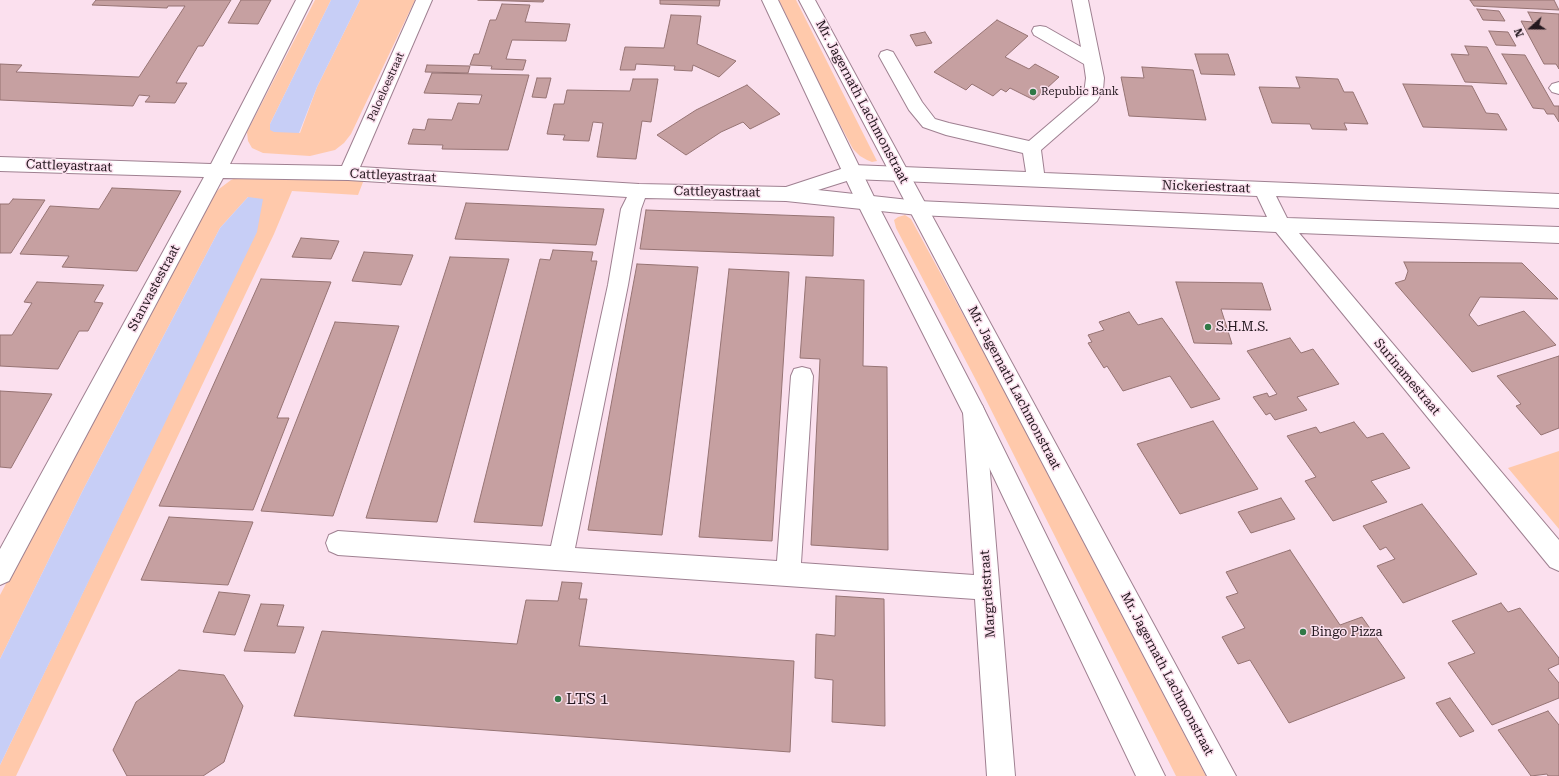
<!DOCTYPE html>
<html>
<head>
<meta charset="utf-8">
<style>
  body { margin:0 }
  #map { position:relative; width:1559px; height:776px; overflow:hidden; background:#fbe0ee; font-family:"Roboto Serif",serif }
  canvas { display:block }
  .north { position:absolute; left:1511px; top:8px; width:40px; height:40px; -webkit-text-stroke:3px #fbe0ee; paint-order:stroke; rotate:249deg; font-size:11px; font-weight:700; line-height:16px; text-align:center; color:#24181f }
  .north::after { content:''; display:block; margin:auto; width:14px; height:18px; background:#24181f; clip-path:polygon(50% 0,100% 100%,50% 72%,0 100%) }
</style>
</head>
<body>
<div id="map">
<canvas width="1559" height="776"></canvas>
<div class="north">N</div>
</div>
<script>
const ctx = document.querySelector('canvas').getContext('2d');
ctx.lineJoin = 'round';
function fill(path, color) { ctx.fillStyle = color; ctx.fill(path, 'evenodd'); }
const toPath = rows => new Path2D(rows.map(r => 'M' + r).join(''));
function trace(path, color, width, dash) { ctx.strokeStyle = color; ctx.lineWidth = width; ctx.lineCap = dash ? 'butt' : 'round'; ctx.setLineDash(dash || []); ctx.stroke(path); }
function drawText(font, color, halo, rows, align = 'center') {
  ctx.font = font + ' "Roboto Serif",serif'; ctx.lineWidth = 3; ctx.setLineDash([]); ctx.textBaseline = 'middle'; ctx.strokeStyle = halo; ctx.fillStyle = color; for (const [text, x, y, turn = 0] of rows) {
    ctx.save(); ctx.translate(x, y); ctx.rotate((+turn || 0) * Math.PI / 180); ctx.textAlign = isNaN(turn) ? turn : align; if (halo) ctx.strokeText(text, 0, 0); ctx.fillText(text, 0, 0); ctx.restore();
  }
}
fill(toPath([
  [315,0,331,0,270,124,300,133,317,87,360,0,415,0,351,134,344,143,335,150,310,156,263,153,252,148,248,141,247,132],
  [779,0,796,0,877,161,872,162,867,160,860,156,853,149,816,79],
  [248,173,365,177,358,195,292,191,274,234,16,776,0,776,0,765,256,232,248,197,220,228,83,490,0,659,0,595,209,199,219,189,231,180],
  [905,215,911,219,998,379,1206,776,1176,776,978,384,896,228,894,220,898,217],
  [1559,451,1559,529,1508,468]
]), '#ffc9ab');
fill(toPath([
  [331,0,360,0,317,87,299,133,274,132,270,130,270,124],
  [248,197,263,199,257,232,0,765,0,659,83,490,220,228]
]), '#c7cef6');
const building = toPath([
  [96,0,231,0,203,46,198,46,176,83,187,83,175,103,145,102,150,96,139,95,133,106,0,100,0,64,22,65,16,72,139,77,185,6,168,6,167,8,92,5,96,0],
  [241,0,271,0,258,24,228,23,241,0],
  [478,0,544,0,543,2,478,0],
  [660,0,720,0,719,6,660,4,660,0],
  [1470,0,1554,0,1559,10,1474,6,1470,0],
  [502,4,530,5,525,22,570,24,566,41,512,40,506,59,526,60,523,70,491,69,492,66,470,65,474,54,479,54,490,20,496,20,502,4],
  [1477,9,1499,11,1505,21,1483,20,1477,9],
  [1528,12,1559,14,1559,69,1556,64,1544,64,1521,21,1533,22,1528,12],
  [671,15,701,16,697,44,736,61,719,77,693,65,692,71,674,70,675,66,636,64,635,70,620,70,625,47,664,48,671,15],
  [997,20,1028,36,1005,57,1029,69,1035,64,1059,77,1034,100,1010,88,1006,92,1001,89,993,96,972,84,966,90,934,72,997,20],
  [1489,31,1508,32,1516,46,1496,45,1489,31],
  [925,32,932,43,916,46,910,35,925,32],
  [1465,46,1487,47,1507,84,1465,82,1451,54,1469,55,1465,46],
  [1195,54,1228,54,1235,75,1201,74,1195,54],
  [1502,54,1525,55,1554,106,1559,106,1559,122,1554,114,1547,114,1544,109,1533,108,1502,54],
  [427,65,470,66,468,73,425,72,427,65],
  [1142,67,1193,70,1206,120,1129,116,1121,77,1144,78,1142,67],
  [432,73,529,75,508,150,442,149,443,145,408,144,413,129,425,130,428,119,452,120,458,103,479,104,482,95,424,93,432,73],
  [1296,77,1338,79,1344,92,1353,92,1368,124,1344,123,1347,130,1312,129,1310,124,1272,123,1259,87,1300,88,1296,77],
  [537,78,551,78,546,98,532,97,537,78],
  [633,79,658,79,651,122,642,121,636,159,597,157,603,123,593,122,589,141,563,140,565,135,547,134,554,104,564,104,567,90,630,91,633,79],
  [1403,84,1472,86,1486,113,1498,114,1507,130,1423,127,1403,84],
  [747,85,780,114,750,129,743,122,721,132,686,155,657,135,696,110,747,85],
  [112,188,181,191,137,271,62,267,69,256,20,254,50,206,99,209,112,188],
  [13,199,45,200,11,253,0,253,0,204,9,204,13,199],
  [466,203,604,209,596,245,455,239,466,203],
  [646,210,834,217,833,256,640,249,646,210],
  [301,238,339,241,331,259,292,257,301,238],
  [553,250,593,252,591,261,597,261,542,526,474,522,540,259,550,260,553,250],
  [364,252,413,255,401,285,352,281,364,252],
  [450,257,509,259,437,522,366,518,450,257],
  [1404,262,1522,263,1558,299,1480,297,1469,315,1478,326,1524,311,1556,345,1472,372,1395,283,1405,280,1408,271,1404,262],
  [637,264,698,267,662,535,588,530,637,264],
  [729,269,789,272,772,541,699,537,729,269],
  [806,277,864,280,863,366,887,367,888,550,811,545,820,359,800,358,806,277],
  [261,279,331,282,277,418,289,418,253,510,159,506,261,279],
  [37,282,104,285,94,302,103,303,88,331,79,331,58,369,0,366,0,335,12,335,32,303,24,302,37,282],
  [1176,282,1262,283,1271,310,1221,309,1232,344,1194,343,1176,282],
  [1129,312,1138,325,1162,318,1220,399,1191,408,1170,376,1123,391,1107,366,1104,368,1088,343,1092,342,1088,335,1104,330,1099,322,1129,312],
  [335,322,399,326,333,516,261,511,335,322],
  [1290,338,1301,353,1313,349,1339,384,1297,397,1307,410,1275,420,1270,413,1266,415,1253,397,1267,393,1269,397,1277,394,1247,351,1290,338],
  [1559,356,1559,428,1541,435,1516,406,1521,404,1497,376,1559,356],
  [0,391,52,394,11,468,0,467,0,391],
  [1213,421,1258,489,1180,514,1137,444,1213,421],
  [1354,422,1367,438,1383,433,1410,468,1371,481,1387,502,1333,521,1305,481,1316,477,1287,436,1316,427,1320,433,1354,422],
  [1281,498,1295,519,1251,533,1238,512,1281,498],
  [1422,504,1477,574,1403,603,1377,566,1395,559,1386,547,1380,550,1363,526,1422,504],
  [169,517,253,522,228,585,141,580,169,517],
  [1290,550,1340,625,1362,617,1405,678,1289,723,1250,660,1238,664,1222,637,1245,628,1226,597,1238,593,1226,572,1290,550],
  [562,582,582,583,579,599,587,599,579,646,794,661,790,752,294,716,322,631,517,644,526,600,558,601,562,582],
  [219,592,250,595,235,635,203,632,219,592],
  [836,596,884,599,885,726,832,722,833,680,815,678,816,634,835,636,836,596],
  [1501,603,1508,612,1520,608,1559,658,1559,664,1548,669,1559,683,1559,698,1492,725,1448,663,1475,653,1452,621,1501,603],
  [261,604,284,605,277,626,304,627,295,653,244,651,261,604],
  [179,670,224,675,243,706,224,762,203,776,127,776,113,750,136,702,179,670],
  [1450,698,1474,731,1460,737,1436,703,1450,698],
  [1548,711,1559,725,1559,776,1548,776,1547,774,1531,776,1498,730,1548,711]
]);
fill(building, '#c6a0a1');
trace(building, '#967373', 1);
const minor = toPath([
  [296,0,312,0,230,164,342,166,416,0,432,0,360,167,639,184,786,187,853,165,1026,172,1023,153,946,135,923,127,909,110,879,56,881,52,887,50,893,52,922,102,935,119,949,123,1029,141,1084,94,1086,78,1084,64,1034,35,1032,31,1034,27,1040,26,1046,27,1081,47,1072,0,1088,0,1104,78,1103,90,1097,101,1041,150,1044,173,1559,194,1559,208,1276,196,1287,218,1559,227,1559,243,1299,233,1559,540,1559,571,1550,567,1276,232,918,215,786,201,645,198,641,209,628,285,575,548,777,561,791,376,794,369,802,367,810,369,813,376,801,563,974,575,963,412,966,405,974,402,982,405,985,412,1015,776,987,776,975,599,338,555,329,551,326,543,329,535,338,531,551,546,608,285,621,209,627,197,348,180,223,178,9,581,0,585,0,549,204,177,0,171,0,157,211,164,296,0],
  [853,179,1257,196,1267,217,918,201,818,190,853,179],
  [1559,82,1559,94,1552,92,1549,88,1552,84,1559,82]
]);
const major = toPath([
  [762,0,778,0,877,203,982,405,1165,776,1136,776,966,419,857,203,762,0],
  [799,0,815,0,1236,776,1207,776,799,0]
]);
trace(minor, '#9f8091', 2);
trace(major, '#9f8091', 2);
fill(minor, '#fff');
fill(major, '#fff');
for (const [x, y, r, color] of [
  [1033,92,4,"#307946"],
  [1208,327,4,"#307946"],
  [1303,632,4,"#307946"],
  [558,699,4,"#307946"]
]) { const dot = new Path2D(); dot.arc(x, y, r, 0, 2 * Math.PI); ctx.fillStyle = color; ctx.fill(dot); trace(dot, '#fbe0ee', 1.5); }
drawText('11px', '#24181f', '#fbe0ee', [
  ["Paloeloestraat",386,87,-66]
]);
drawText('11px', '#24181f', '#fbe0ee', [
  ["Republic Bank",1041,92]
], 'left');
drawText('13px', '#24181f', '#fbe0ee', [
  ["Mr. Jagernath Lachmonstraat",862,102,62],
  ["Cattleyastraat",69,166,2],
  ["Cattleyastraat",393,176,3],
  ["Nickeriestraat",1206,187,2],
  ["Cattleyastraat",717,192,1],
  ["Stanvastestraat",154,288,-62],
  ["Surinamestraat",1407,377,50],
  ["Mr. Jagernath Lachmonstraat",1014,388,62],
  ["Margrietstraat",988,594,-94],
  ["Mr. Jagernath Lachmonstraat",1167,674,62]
]);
drawText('13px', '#24181f', '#fbe0ee', [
  ["S.H.M.S.",1216,327],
  ["Bingo Pizza",1311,632]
], 'left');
drawText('16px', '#24181f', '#fbe0ee', [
  ["LTS 1",566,699]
], 'left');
</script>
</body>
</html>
